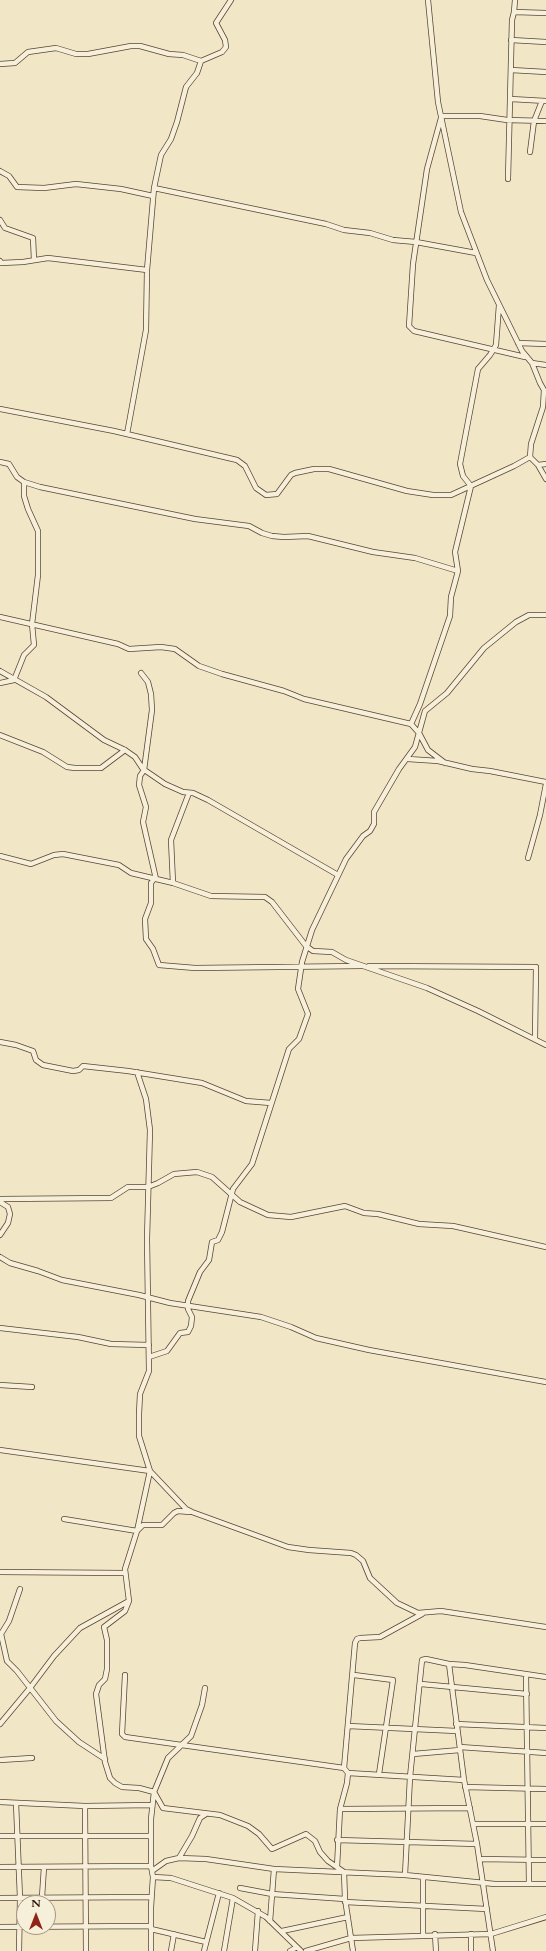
<!DOCTYPE html>
<html>
<head>
<meta charset="utf-8">
<style>
  body { margin:0 }
  #map { position:relative; width:546px; height:1951px; overflow:hidden; background:#f1e6c6; font-family:Cardo,serif }
  canvas { display:block }
  .north { position:absolute; left:16px; top:1895px; width:40px; height:40px; box-sizing:border-box; background:#f6efda; border:1px solid #a59584; border-radius:50%; rotate:0deg; font-size:11px; font-weight:700; line-height:16px; text-align:center; color:#2b0e03 }
  .north::after { content:''; display:block; margin:auto; width:14px; height:18px; background:#8f2418; clip-path:polygon(50% 0,100% 100%,50% 72%,0 100%) }
</style>
</head>
<body>
<div id="map">
<canvas width="546" height="1951"></canvas>
<div class="north">N</div>
</div>
<script>
const ctx = document.querySelector('canvas').getContext('2d');
ctx.lineJoin = 'round';
const toPath = rows => new Path2D(rows.map(r => 'M' + r).join(''));
function trace(path, color, width, dash) { ctx.strokeStyle = color; ctx.lineWidth = width; ctx.lineCap = dash ? 'butt' : 'round'; ctx.setLineDash(dash || []); ctx.stroke(path); }
const street = toPath([
  [428,0,438,102,461,212,487,280,522,351,532,363,540,383,544,390,543,407,531,444,530,457],
  [514,12,546,13],
  [511,40,546,42],
  [0,64,15,63,28,52,56,48,76,54,88,54,131,46,140,46,169,54,183,55,201,61,222,52,226,47,225,40,216,23,231,0],
  [511,70,546,72],
  [511,99,546,101],
  [441,116,480,116,507,120,546,121],
  [441,118,427,169,413,264,409,326,414,331,525,357],
  [530,152,534,121,542,101],
  [0,171,9,176,17,187,44,188,76,184,121,189,153,196],
  [508,179,512,20,514,12,515,0],
  [154,188,326,224,344,230,370,233,393,240,416,242,476,253],
  [0,220,5,228,33,238,34,260],
  [0,261,1,263,23,262,48,258,147,270],
  [518,343,546,344],
  [532,363,546,365],
  [0,409,114,431,237,460,245,466,256,488,266,495,277,494,291,475,295,473,314,469,329,469,407,491,433,495,451,495,514,466,530,457],
  [127,434,146,330,147,270,154,188,161,155,171,139,177,122,186,87,197,73,201,61],
  [530,457,538,465,546,479],
  [0,462,9,464,17,477,24,482,40,487,195,519,249,526,262,533,272,536,284,537,308,536,373,552,415,558,458,571],
  [538,465,546,464],
  [471,486,463,476,460,464,478,369,490,355,496,345,499,305],
  [0,617,118,644,129,649,161,647,175,649,199,666,222,674,284,691,304,699,411,724,419,733,428,750,445,763],
  [0,671,46,697,104,740,125,750,135,757,143,769,165,784,183,792,193,793,208,800,338,875],
  [141,673,148,682,151,694,152,710,144,770,140,776,139,785,146,807,143,822,156,879],
  [0,683,14,680,24,655,34,645,32,624,38,575,38,531,28,509,24,496,24,482],
  [411,724,420,704,450,616,451,597,458,571,455,552,471,486],
  [0,735,43,752,67,767,75,768,101,768,125,750],
  [408,759,438,761,472,769,490,771,546,782],
  [0,856,31,864,54,855,63,854,119,865,131,873,173,883,211,896,265,897,272,902,306,946,313,951,332,952,346,960,427,988,478,1011,546,1045],
  [528,858,540,815,546,784],
  [154,879,151,883,151,903,145,919,146,939,153,949,159,965,195,968,361,966],
  [173,883,171,840,189,793],
  [369,966,536,967,535,1039],
  [0,1042,16,1045,33,1051,36,1060,43,1065,73,1071,79,1070,83,1066,128,1071,202,1083,246,1101,271,1103],
  [137,1072,146,1099,150,1130,147,1239,149,1371,140,1394,139,1414,139,1436,150,1471,137,1531,125,1569,129,1601,125,1611,104,1627,107,1640,107,1669,105,1679,99,1685,96,1694,105,1762,110,1778,115,1783,122,1787,139,1788,154,1792,163,1808,220,1815,248,1826,259,1834,272,1849,306,1834,315,1841,320,1852,328,1861,344,1872,345,1899,353,1951],
  [0,1199,111,1198,128,1187,148,1187,158,1183,174,1174,197,1172,212,1177,240,1202,268,1215,291,1217,345,1206,364,1213,378,1214,419,1224,453,1226,546,1247],
  [0,1202,8,1207,10,1214,8,1223,0,1235],
  [0,1257,10,1263,38,1271,62,1280,139,1295,170,1303,261,1317,291,1327,316,1338,369,1350,546,1382],
  [0,1328,78,1337,111,1344,149,1345],
  [149,1357,167,1351,180,1333,188,1332,191,1326,192,1317,188,1309,188,1301,200,1272,209,1260,212,1242,218,1240,222,1232,233,1189,252,1164,289,1049,299,1039,308,1014,298,989,302,962,312,930,346,859,363,836,370,831,374,824,374,812,399,769,415,747,425,711,447,693,484,648,516,622,529,615,546,615],
  [0,1385,32,1387],
  [0,1450,150,1471,186,1509,192,1512,288,1547,309,1550,351,1553,356,1555,363,1561,370,1578,397,1603,418,1613,441,1611,546,1627],
  [64,1519,137,1531,143,1525,162,1525,174,1513,178,1511,190,1512],
  [0,1572,125,1573],
  [20,1589,9,1621,1,1634,7,1661,17,1671,56,1721,79,1742,105,1759],
  [449,1664,464,1780,477,1844,493,1951],
  [125,1675,122,1734,125,1737,344,1768],
  [354,1675,393,1680,379,1774],
  [526,1675,529,1884],
  [421,1684,527,1694],
  [0,1724,30,1688,54,1656,80,1628,129,1601],
  [456,1724,546,1728],
  [348,1726,457,1731],
  [460,1747,546,1753],
  [413,1754,460,1750],
  [0,1760,32,1758],
  [348,1773,464,1780],
  [465,1787,546,1789],
  [0,1802,85,1806,152,1805],
  [16,1803,20,1898,19,1951],
  [85,1806,86,1951],
  [340,1809,470,1808],
  [473,1824,546,1824],
  [0,1836,151,1836],
  [337,1840,477,1844],
  [179,1858,192,1836,200,1818,206,1814],
  [480,1859,546,1860],
  [0,1867,151,1866],
  [337,1867,340,1809,347,1783,348,1773,344,1768,355,1643,357,1639,360,1638,380,1637,422,1614],
  [152,1871,166,1861,179,1858,206,1859,274,1869,405,1875,495,1884,546,1884],
  [405,1875,410,1777,422,1660,426,1659,449,1664,465,1665,546,1677],
  [153,1877,171,1878,233,1898,266,1917,301,1951],
  [240,1888,272,1894,345,1899],
  [42,1897,44,1867],
  [0,1898,151,1897],
  [345,1902,487,1909],
  [270,1921,274,1869],
  [0,1927,150,1926],
  [151,1929,206,1942],
  [282,1931,348,1917],
  [435,1934,436,1951],
  [471,1934,471,1951],
  [423,1935,423,1877],
  [151,1951,151,1907,153,1877,151,1866,151,1819,154,1792,168,1758,191,1736,202,1705,205,1688],
  [171,1951,174,1934],
  [204,1951,219,1893],
  [224,1951,233,1898],
  [255,1951,258,1911],
  [290,1951,297,1947],
  [306,1951,351,1938,491,1934,546,1917]
]);
trace(street, '#5c4434', 6);
trace(street, '#f6efda', 4.5);
</script>
</body>
</html>
